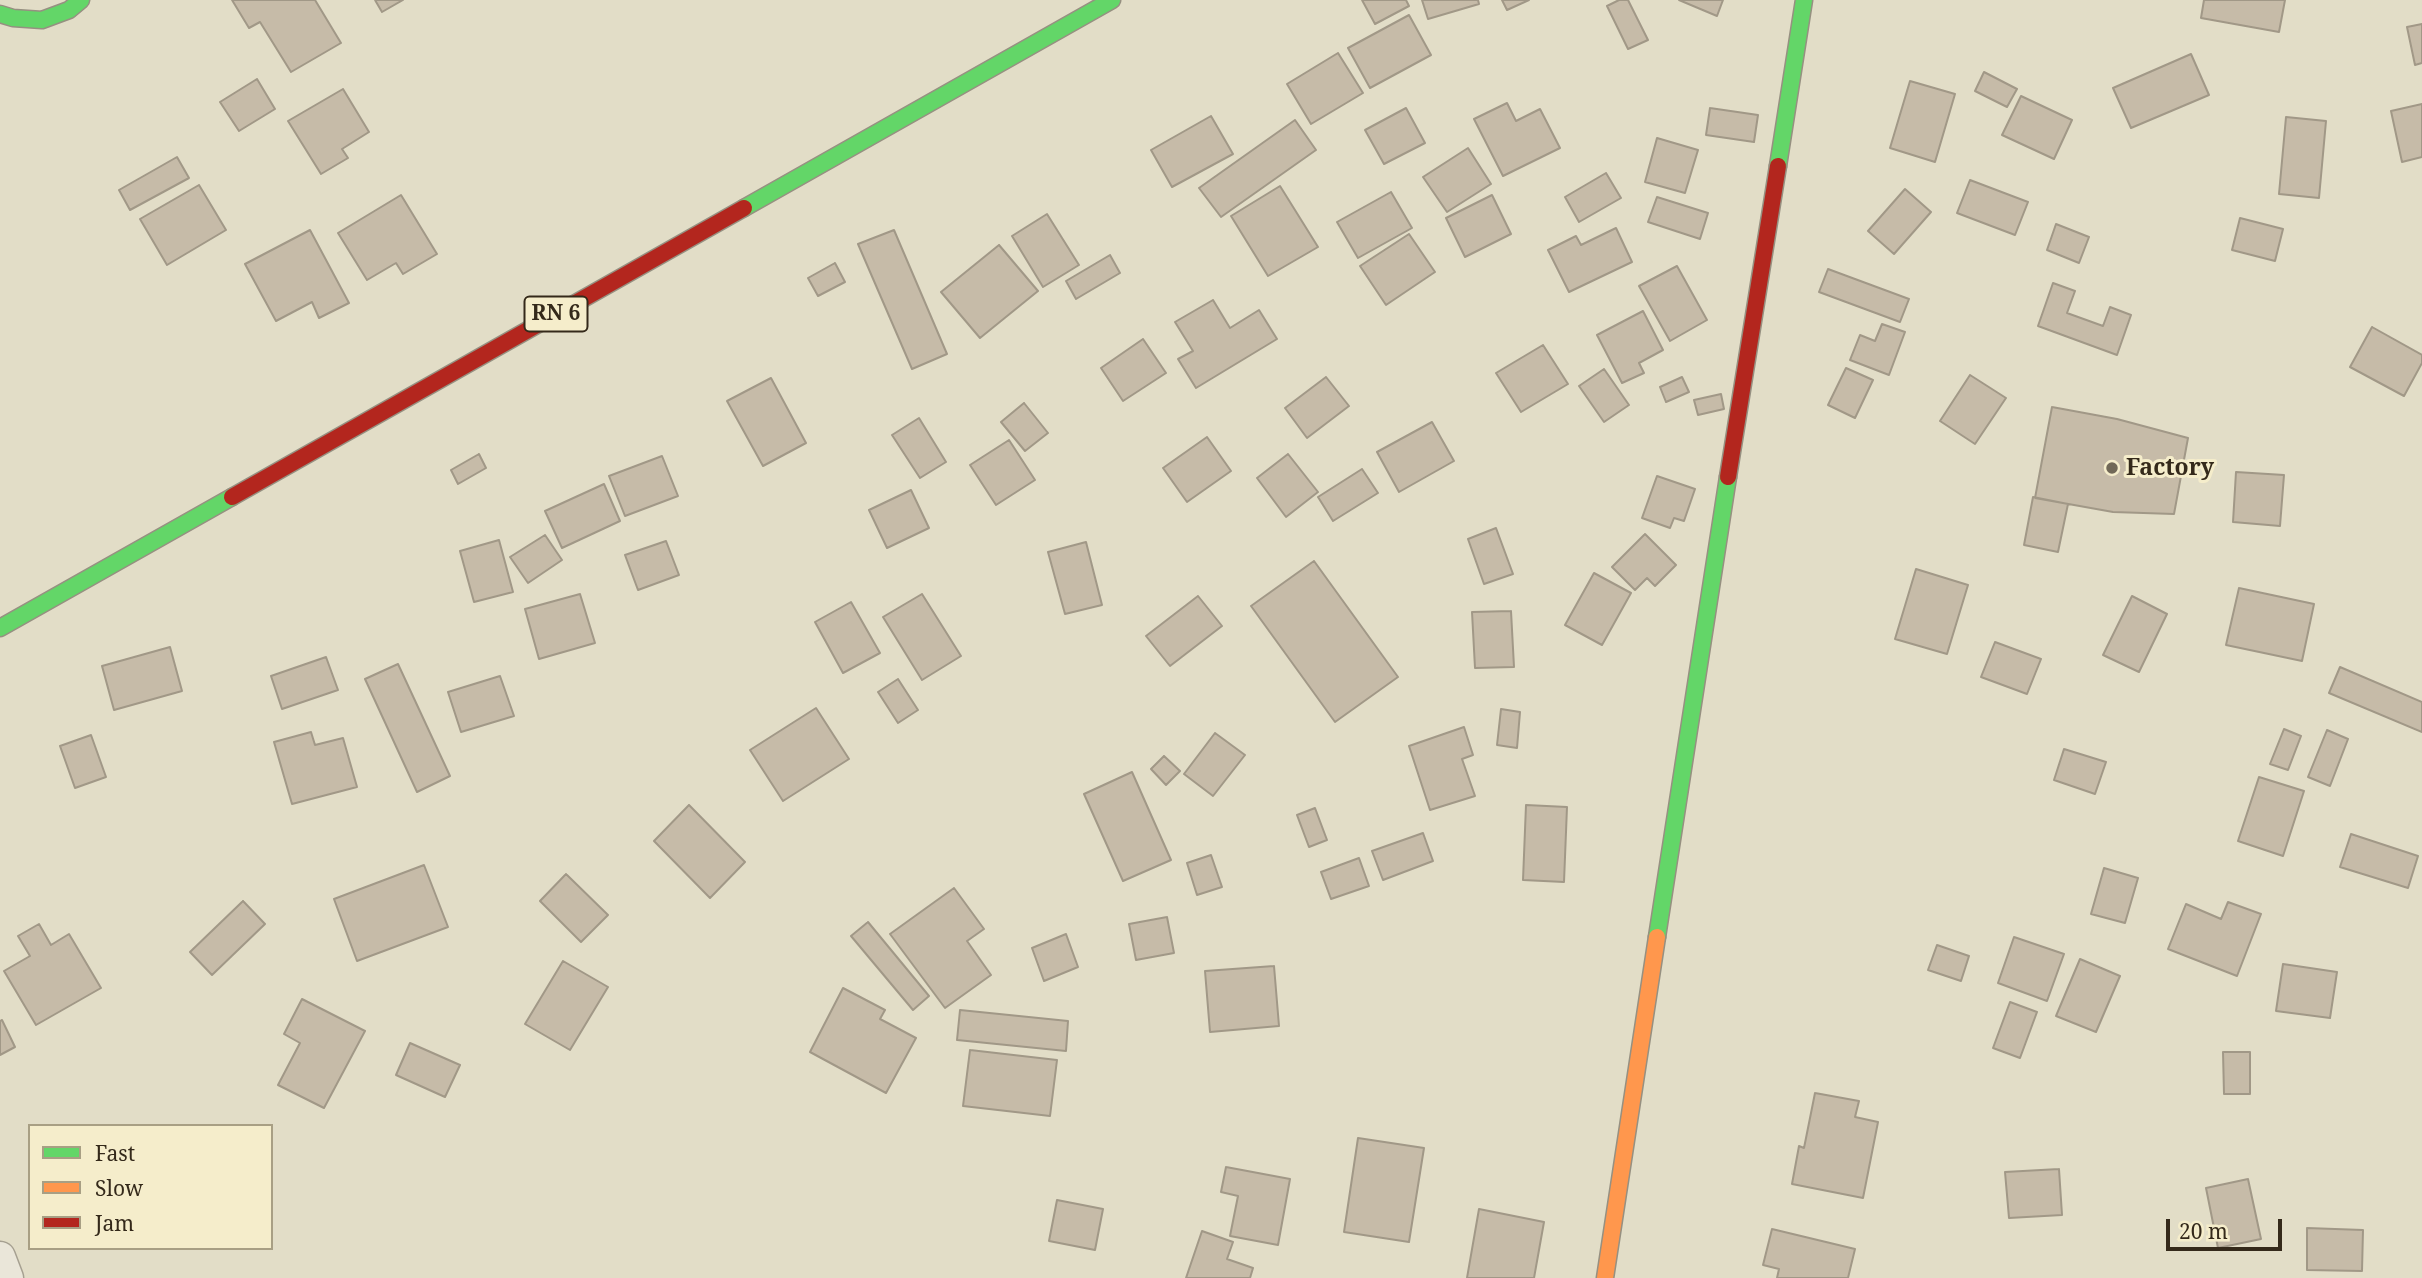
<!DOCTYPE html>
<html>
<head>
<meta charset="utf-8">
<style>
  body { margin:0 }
  #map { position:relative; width:2422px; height:1278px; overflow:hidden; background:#e2ddc7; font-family:"Noto Serif",serif }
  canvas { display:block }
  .legend { position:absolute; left:28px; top:1124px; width:245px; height:126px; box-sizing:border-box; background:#f5edcb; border:2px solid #a89f84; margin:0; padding:9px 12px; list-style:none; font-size:21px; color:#34291a }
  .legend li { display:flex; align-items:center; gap:14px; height:35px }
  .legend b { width:35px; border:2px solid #a89f84 }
  .scale { position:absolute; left:2166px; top:1219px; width:116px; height:32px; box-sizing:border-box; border:4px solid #34291a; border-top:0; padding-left:9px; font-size:21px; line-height:24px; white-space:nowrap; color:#34291a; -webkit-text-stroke:5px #f5edcb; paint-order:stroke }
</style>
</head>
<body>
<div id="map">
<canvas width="2422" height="1278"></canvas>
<ul class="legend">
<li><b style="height:9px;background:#63d668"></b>Fast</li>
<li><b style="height:9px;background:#ff974d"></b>Slow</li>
<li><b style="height:9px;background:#b3261e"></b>Jam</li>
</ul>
<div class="scale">20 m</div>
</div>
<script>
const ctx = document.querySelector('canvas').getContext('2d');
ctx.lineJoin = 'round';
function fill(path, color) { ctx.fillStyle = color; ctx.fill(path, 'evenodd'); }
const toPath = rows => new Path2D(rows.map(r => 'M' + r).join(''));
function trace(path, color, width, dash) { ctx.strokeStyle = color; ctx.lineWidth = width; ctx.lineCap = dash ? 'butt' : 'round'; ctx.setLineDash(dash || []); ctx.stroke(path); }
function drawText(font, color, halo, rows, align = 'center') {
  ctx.font = font + ' "Noto Serif",serif'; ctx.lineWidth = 6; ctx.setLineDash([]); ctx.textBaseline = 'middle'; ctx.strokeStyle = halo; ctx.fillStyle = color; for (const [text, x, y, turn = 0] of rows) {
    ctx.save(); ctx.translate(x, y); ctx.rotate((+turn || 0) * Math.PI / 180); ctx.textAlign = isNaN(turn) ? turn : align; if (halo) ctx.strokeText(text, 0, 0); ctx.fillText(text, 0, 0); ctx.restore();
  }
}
const building = toPath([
  [232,0,315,0,341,43,291,72,260,22,249,28,232,0],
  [375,0,403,0,382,12,375,0],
  [1362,0,1406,0,1409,6,1375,24,1362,0],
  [1422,0,1478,0,1479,4,1428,19,1422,0],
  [1502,0,1529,0,1507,10,1502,0],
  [1619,0,1628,0,1648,40,1628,49,1607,6,1619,0],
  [1679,0,1723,0,1717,16,1679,0],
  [2204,0,2285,0,2279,32,2201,18,2204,0],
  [1409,15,1431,55,1370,88,1348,48,1409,15],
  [2422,24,2422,63,2415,65,2407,27,2422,24],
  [1338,53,1363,93,1311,124,1287,84,1338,53],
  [2191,54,2209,95,2131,128,2113,88,2191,54],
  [1984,72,2017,89,2007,107,1975,91,1984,72],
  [257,79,275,109,239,131,220,102,257,79],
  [1910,81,1955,94,1935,162,1890,148,1910,81],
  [343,89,369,132,342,149,348,158,321,174,288,121,343,89],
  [2021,96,2072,120,2054,159,2002,135,2021,96],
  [1507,103,1516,121,1540,109,1560,148,1503,176,1474,119,1507,103],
  [2422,104,2422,157,2402,162,2391,111,2422,104],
  [1406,108,1425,143,1384,164,1365,130,1406,108],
  [1710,108,1758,115,1754,142,1706,135,1710,108],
  [1211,116,1233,154,1172,187,1151,150,1211,116],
  [2286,117,2326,121,2319,198,2279,194,2286,117],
  [1295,120,1316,150,1221,217,1199,188,1295,120],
  [1657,138,1698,150,1685,193,1645,182,1657,138],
  [1468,148,1491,184,1447,212,1423,177,1468,148],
  [177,157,189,178,130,210,119,190,177,157],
  [1606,173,1621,198,1579,222,1565,197,1606,173],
  [1970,180,2028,202,2015,235,1957,213,1970,180],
  [199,185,226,230,167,265,140,219,199,185],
  [1280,186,1318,247,1268,276,1231,216,1280,186],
  [1905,189,1931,212,1894,254,1868,231,1905,189],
  [1391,192,1412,228,1358,258,1337,222,1391,192],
  [401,195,437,254,403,274,396,263,367,280,338,233,401,195],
  [1492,195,1511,234,1465,257,1446,218,1492,195],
  [1657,197,1708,213,1700,239,1648,222,1657,197],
  [1047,214,1079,265,1043,287,1012,236,1047,214],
  [2240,218,2283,229,2275,261,2232,250,2240,218],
  [2056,224,2089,237,2079,263,2047,250,2056,224],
  [1616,228,1632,262,1569,292,1548,250,1576,236,1581,245,1616,228],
  [310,230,349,303,319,318,312,302,276,321,245,264,310,230],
  [894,230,947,354,912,369,858,244,894,230],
  [1409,234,1435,272,1386,305,1360,266,1409,234],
  [999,245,1038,291,980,338,941,292,999,245],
  [1110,255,1120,273,1076,299,1066,281,1110,255],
  [835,263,845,282,818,296,808,278,835,263],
  [1677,266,1707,320,1670,341,1639,286,1677,266],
  [1828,269,1909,299,1900,322,1819,292,1828,269],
  [2053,283,2075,291,2067,313,2103,326,2110,307,2131,315,2117,355,2038,326,2053,283],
  [1213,300,1230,328,1259,310,1277,339,1196,388,1178,359,1193,351,1175,322,1213,300],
  [1643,311,1663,350,1639,363,1644,373,1622,383,1597,335,1643,311],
  [1882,324,1905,332,1889,375,1850,360,1860,335,1875,341,1882,324],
  [2372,327,2422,355,2422,363,2404,396,2350,367,2372,327],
  [1143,339,1166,373,1123,401,1101,368,1143,339],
  [1543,345,1568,384,1521,412,1496,373,1543,345],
  [1846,368,1873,380,1855,418,1828,405,1846,368],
  [1604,369,1629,405,1604,422,1579,386,1604,369],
  [1970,375,2006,398,1975,444,1940,421,1970,375],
  [1326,377,1349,406,1307,438,1285,408,1326,377],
  [1682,377,1689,392,1666,402,1660,387,1682,377],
  [771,378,806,443,763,466,727,401,771,378],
  [1721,394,1724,409,1698,415,1694,400,1721,394],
  [1024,403,1048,433,1025,451,1001,422,1024,403],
  [2052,407,2117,419,2188,438,2174,514,2113,512,2035,498,2052,407],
  [919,418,946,462,920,478,892,435,919,418],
  [1432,422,1454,461,1399,492,1377,452,1432,422],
  [1207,437,1231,471,1187,502,1163,468,1207,437],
  [1009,440,1035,480,996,505,970,465,1009,440],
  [479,454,486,468,458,484,451,470,479,454],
  [1288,454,1318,492,1286,517,1257,478,1288,454],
  [662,456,678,496,625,516,609,476,662,456],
  [1362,469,1378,493,1333,521,1318,497,1362,469],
  [2236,472,2284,475,2280,526,2233,522,2236,472],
  [1657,476,1695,489,1684,521,1674,518,1670,528,1642,518,1657,476],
  [604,484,620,521,562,548,545,511,604,484],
  [911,490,929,528,887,548,869,510,911,490],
  [2033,497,2068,504,2058,552,2024,545,2033,497],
  [1496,528,1513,574,1484,584,1468,539,1496,528],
  [1645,534,1676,565,1655,586,1647,578,1635,590,1612,567,1645,534],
  [545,535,562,560,528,583,510,557,545,535],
  [499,540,513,592,474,602,460,551,499,540],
  [666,541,679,575,638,590,625,555,666,541],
  [1086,542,1102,605,1065,614,1048,552,1086,542],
  [1314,561,1398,677,1335,722,1251,606,1314,561],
  [1916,569,1968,585,1947,654,1895,639,1916,569],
  [1594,573,1631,593,1602,645,1565,625,1594,573],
  [2239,588,2314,604,2302,661,2226,645,2239,588],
  [580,594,595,643,539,659,525,609,580,594],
  [922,594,961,656,922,680,883,617,922,594],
  [1198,596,1222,626,1170,666,1146,636,1198,596],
  [2132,596,2167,614,2139,672,2103,655,2132,596],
  [851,602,880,653,843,673,815,622,851,602],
  [1511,611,1514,667,1475,668,1472,612,1511,611],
  [1995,642,2041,659,2027,694,1981,677,1995,642],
  [170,647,182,691,114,710,102,666,170,647],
  [326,657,338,690,282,709,271,676,326,657],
  [398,664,450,776,417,792,365,679,398,664],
  [2340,667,2422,702,2422,732,2329,693,2340,667],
  [500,676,514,716,461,732,448,692,500,676],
  [898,679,918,710,898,723,878,692,898,679],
  [816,708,849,759,783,801,750,750,816,708],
  [1501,709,1520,712,1517,748,1497,745,1501,709],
  [1464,727,1473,755,1462,759,1475,796,1430,810,1409,746,1464,727],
  [2284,729,2301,736,2288,770,2270,764,2284,729],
  [2327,730,2348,739,2330,786,2308,777,2327,730],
  [311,732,315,745,343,738,357,787,292,804,274,742,311,732],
  [1215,733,1245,755,1213,796,1184,774,1215,733],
  [91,735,106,777,75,788,60,746,91,735],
  [2064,749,2106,762,2095,794,2054,780,2064,749],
  [1164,756,1180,771,1166,785,1151,769,1164,756],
  [1132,772,1171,860,1123,881,1084,794,1132,772],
  [2259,777,2304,791,2283,856,2238,841,2259,777],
  [689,805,745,862,710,898,654,841,689,805],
  [1526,805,1567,807,1564,882,1523,880,1526,805],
  [1315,808,1327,840,1309,847,1297,815,1315,808],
  [1423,833,1433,861,1383,880,1372,851,1423,833],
  [2351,834,2418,856,2408,888,2340,867,2351,834],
  [1211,855,1222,887,1197,895,1187,863,1211,855],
  [1359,858,1369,886,1331,899,1321,872,1359,858],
  [424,865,448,927,357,961,334,899,424,865],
  [2104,868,2138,878,2125,923,2091,914,2104,868],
  [566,874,608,915,581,942,540,901,566,874],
  [954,888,984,929,967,941,991,975,945,1008,890,934,954,888],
  [243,901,265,924,212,975,190,952,243,901],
  [2228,902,2261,914,2237,976,2168,949,2186,904,2221,919,2228,902],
  [1167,917,1174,953,1136,960,1129,924,1167,917],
  [868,922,929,996,913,1010,851,936,868,922],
  [39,924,51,945,69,934,101,988,36,1025,4,971,30,956,18,936,39,924],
  [1066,934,1078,967,1044,981,1032,948,1066,934],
  [2014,937,2064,954,2047,1001,1998,983,2014,937],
  [1937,945,1969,956,1961,981,1928,970,1937,945],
  [2080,959,2120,976,2096,1032,2056,1016,2080,959],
  [563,961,608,987,570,1050,525,1024,563,961],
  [2283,964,2337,972,2330,1018,2276,1011,2283,964],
  [1274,966,1279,1026,1210,1032,1205,971,1274,966],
  [843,988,885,1010,880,1019,916,1038,886,1093,810,1052,843,988],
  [302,999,365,1031,324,1108,278,1085,300,1043,284,1034,302,999],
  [2010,1002,2037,1012,2020,1058,1993,1048,2010,1002],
  [960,1010,1068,1021,1066,1051,957,1040,960,1010],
  [2,1020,15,1047,0,1055,0,1021,2,1020],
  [410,1043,460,1065,445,1097,396,1075,410,1043],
  [970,1050,1057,1060,1050,1116,963,1106,970,1050],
  [2223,1052,2250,1052,2250,1094,2224,1094,2223,1052],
  [1815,1093,1859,1101,1855,1117,1878,1122,1863,1198,1792,1184,1799,1146,1804,1148,1815,1093],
  [1358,1138,1424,1148,1409,1242,1344,1232,1358,1138],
  [1226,1167,1290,1179,1278,1245,1230,1236,1238,1196,1221,1192,1226,1167],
  [2059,1169,2062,1215,2009,1218,2005,1172,2059,1169],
  [2248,1179,2261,1239,2218,1248,2206,1188,2248,1179],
  [1057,1200,1103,1209,1095,1250,1049,1241,1057,1200],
  [1479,1209,1544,1222,1534,1278,1467,1278,1479,1209],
  [2307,1228,2363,1230,2362,1271,2307,1270,2307,1228],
  [1772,1229,1855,1249,1848,1278,1777,1278,1779,1269,1763,1265,1772,1229],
  [1202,1231,1233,1242,1227,1259,1253,1268,1250,1278,1186,1278,1202,1231]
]);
fill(building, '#c6bba8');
trace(building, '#a19887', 2);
const street = toPath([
  [0,1257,8,1278]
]);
const fast = toPath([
  [0,14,13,18,42,20,69,10,81,0],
  [1778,166,1804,0],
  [744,208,1112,0],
  [0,628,232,497],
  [1657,937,1728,477]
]);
const slow = toPath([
  [1605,1278,1657,937]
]);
const jam = toPath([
  [1728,477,1778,166],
  [232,497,744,208]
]);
trace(street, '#a6a091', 33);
trace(fast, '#969081', 19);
trace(slow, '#969081', 19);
trace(jam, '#969081', 19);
trace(street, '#eae6d9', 30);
trace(fast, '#63d668', 16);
trace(slow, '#ff974d', 16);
trace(jam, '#b3261e', 16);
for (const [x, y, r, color] of [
  [2112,468,7,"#716857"]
]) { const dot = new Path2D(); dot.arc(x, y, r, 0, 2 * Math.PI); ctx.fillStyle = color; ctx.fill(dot); trace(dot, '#f5edcb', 2.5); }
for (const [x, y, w] of [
  [556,314,63]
]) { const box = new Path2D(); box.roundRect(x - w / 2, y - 17.5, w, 35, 5); ctx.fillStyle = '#f5edcb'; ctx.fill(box); trace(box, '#34291a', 2); }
drawText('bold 21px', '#34291a', null, [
  ["RN 6",556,314]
]);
drawText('bold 23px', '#34291a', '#f5edcb', [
  ["Factory",2126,468]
], 'left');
</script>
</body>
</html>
